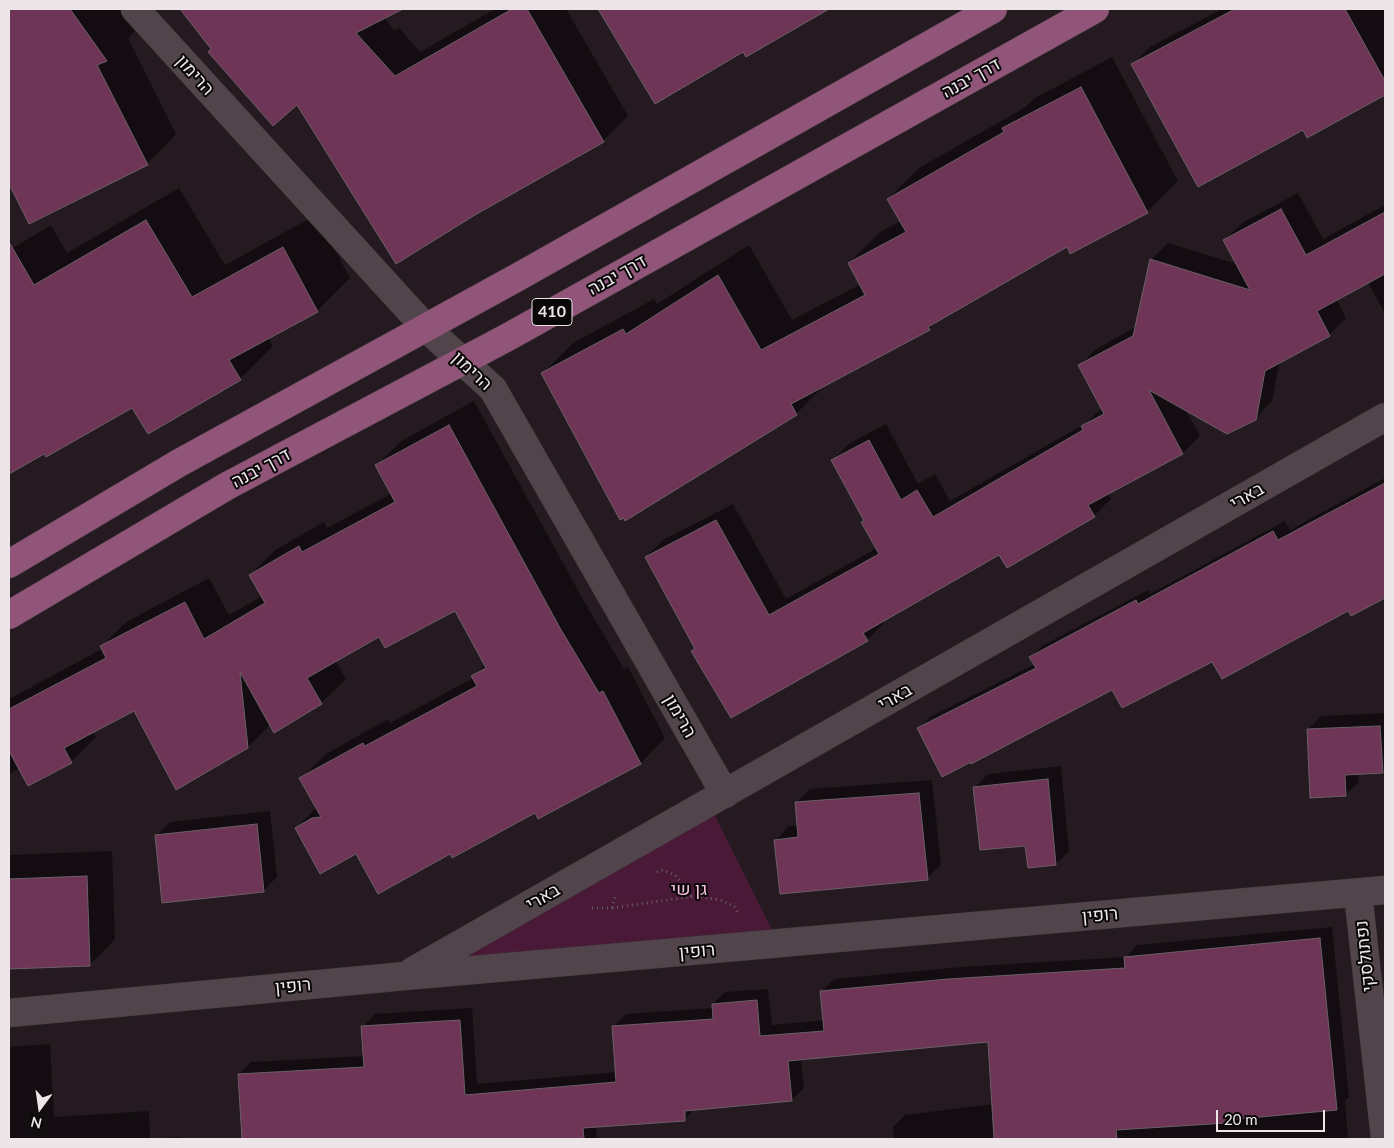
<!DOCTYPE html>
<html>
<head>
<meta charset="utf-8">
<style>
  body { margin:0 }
  #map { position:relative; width:1394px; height:1148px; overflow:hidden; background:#241a20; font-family:Lato,sans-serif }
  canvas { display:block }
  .frame { position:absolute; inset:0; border:10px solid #ede6e9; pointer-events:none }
  .north { position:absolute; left:15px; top:1083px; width:50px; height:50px; -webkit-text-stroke:4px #0a0709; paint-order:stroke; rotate:194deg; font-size:14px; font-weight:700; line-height:20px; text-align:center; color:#ede6e9 }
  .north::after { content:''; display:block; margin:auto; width:18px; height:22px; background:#ede6e9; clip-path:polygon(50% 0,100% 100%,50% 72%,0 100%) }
  .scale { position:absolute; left:1216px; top:1110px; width:109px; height:22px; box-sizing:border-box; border:2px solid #ede6e9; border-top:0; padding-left:6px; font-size:15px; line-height:18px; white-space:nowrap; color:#ede6e9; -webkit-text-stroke:4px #0a0709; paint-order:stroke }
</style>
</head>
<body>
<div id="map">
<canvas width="1394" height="1148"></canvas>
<div class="frame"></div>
<div class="north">N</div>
<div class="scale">20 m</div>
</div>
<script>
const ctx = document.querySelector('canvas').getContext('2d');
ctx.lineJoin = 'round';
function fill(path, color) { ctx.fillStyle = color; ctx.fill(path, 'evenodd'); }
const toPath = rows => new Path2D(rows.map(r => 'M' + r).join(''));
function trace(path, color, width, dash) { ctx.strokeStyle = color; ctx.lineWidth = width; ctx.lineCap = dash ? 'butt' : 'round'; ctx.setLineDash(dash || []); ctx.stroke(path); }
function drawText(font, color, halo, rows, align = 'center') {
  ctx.font = font + ' Lato,Heebo,sans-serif'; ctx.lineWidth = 4; ctx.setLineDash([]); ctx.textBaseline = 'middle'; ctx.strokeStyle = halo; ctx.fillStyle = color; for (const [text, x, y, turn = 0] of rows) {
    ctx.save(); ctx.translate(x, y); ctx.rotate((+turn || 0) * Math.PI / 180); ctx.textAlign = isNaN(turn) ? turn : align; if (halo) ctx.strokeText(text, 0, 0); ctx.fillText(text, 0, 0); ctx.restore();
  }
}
fill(toPath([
  [712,810,776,938,443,964]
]), '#4a1937');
fill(toPath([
  [9,9,120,9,136,30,128,38,176,134,147,164,30,222,9,181],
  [181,9,401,9,384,17,394,31,399,28,420,52,495,9,566,9,628,116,603,141,297,103,213,49],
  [600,9,827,9,747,55,744,50,655,102],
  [1222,9,1385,9,1385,94,1308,136,1304,129,1133,64,1150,47],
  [1112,57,1178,181,1147,212,1067,246,938,320,929,329,828,382,796,414,542,374,573,343,654,299,657,304,749,245,792,320,861,284,849,263,880,232,901,221,888,199,919,168,1024,108,1035,98],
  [179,188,225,265,316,215,350,278,317,311,268,337,273,346,240,379,132,406,9,472,9,250,51,225,67,253],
  [1298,193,1323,239,1385,205,1385,314,1368,282,1336,299,1346,318,1329,335,1280,361,1272,401,1255,419,1185,409,1200,436,1183,453,1108,493,1111,499,1094,516,1000,553,883,620,884,623,867,640,696,648,646,557,663,540,733,504,786,599,877,548,833,460,850,443,886,424,918,484,935,474,950,501,1086,423,1102,408,1079,366,1096,349,1136,327,1151,260,1168,243,1237,264,1225,240,1242,223],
  [474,401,585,603,624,669,628,667,665,738,641,763,539,817,536,812,451,852,356,852,296,828,317,807,301,779,326,754,388,719,390,723,473,678,485,664,455,609,379,635,335,660,346,679,321,703,271,724,248,747,134,709,93,732,96,737,71,762,20,768,9,774,9,699,102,649,101,647,126,622,209,578,229,615,262,596,250,575,275,550,324,522,327,528,392,493,376,466,401,441],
  [1385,478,1385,597,1351,615,1348,609,1213,660,1113,689,919,729,930,717,1035,664,1031,657,1042,646,1148,590,1150,594,1285,521,1290,530],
  [1385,713,1385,771,1358,773,1359,782,1345,795,1308,730,1321,716],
  [1061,766,1069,851,1056,864,1026,845,975,787,988,774],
  [932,780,941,865,927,878,776,840,789,826,798,826,796,803,810,789],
  [270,811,277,877,264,890,156,836,170,822],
  [112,851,115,939,90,965,9,968,9,855],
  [1332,927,1349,1097,1345,1100,1348,1139,894,1139,893,1127,905,1115,993,1104,989,1041,801,1059,804,1088,792,1100,695,1109,685,1119,596,1126,597,1139,243,1139,239,1074,251,1062,365,1056,363,1027,375,1014,472,1008,477,1084,617,1072,614,1026,626,1014,713,1008,713,1004,725,992,768,989,772,1025,824,1020,821,992,834,979,961,967,1126,957,1137,945],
  [50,1044,54,1117,149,1111,150,1139,180,1137,180,1139,9,1139,9,1047]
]), '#0007');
const building = toPath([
  [9,9,70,9,107,61,97,65,148,165,29,224,9,184,9,9],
  [180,9,403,9,356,33,395,76,512,9,527,9,604,142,475,215,396,264,297,105,273,126,208,52,211,49,180,9],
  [598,9,829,9,746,57,743,52,655,104,598,9],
  [1235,9,1345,9,1385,81,1385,95,1307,138,1303,130,1198,187,1131,64,1235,9],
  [1081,87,1148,213,1070,254,1067,247,928,327,930,330,791,404,797,415,625,521,624,518,620,520,541,373,623,329,626,334,718,275,761,350,865,295,848,263,906,232,887,199,1004,132,1002,128,1081,87],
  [1281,209,1306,255,1385,212,1385,274,1317,311,1330,336,1265,371,1256,420,1227,434,1149,390,1183,454,1088,505,1095,517,1007,568,999,555,863,633,868,641,731,718,691,651,695,649,645,557,716,520,769,615,879,554,861,522,864,521,831,460,869,440,901,500,917,490,933,517,1083,430,1081,426,1104,414,1078,365,1133,336,1150,259,1250,290,1223,240,1281,209],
  [146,220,192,297,283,247,318,312,229,360,241,380,148,434,132,408,46,457,44,454,9,474,9,242,34,285,146,220],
  [449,425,560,628,599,693,603,691,641,764,538,819,535,813,452,858,450,854,378,894,356,854,320,874,295,828,312,818,321,817,299,778,363,743,365,746,477,686,471,676,486,668,455,611,385,648,379,637,307,678,322,704,274,733,240,672,248,748,176,790,134,711,64,748,72,763,28,786,9,751,9,709,106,658,100,646,185,602,204,639,265,603,249,575,299,546,302,552,395,502,375,465,449,425],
  [1385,483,1385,598,1351,616,1348,611,1222,679,1212,662,1122,708,1112,690,971,764,971,762,942,777,917,728,1036,668,1029,657,1136,600,1138,604,1273,531,1278,540,1385,483],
  [1380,726,1383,773,1345,775,1346,796,1310,798,1307,729,1380,726],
  [1048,779,1056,865,1028,868,1025,846,980,850,973,787,1048,779],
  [919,793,928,880,780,894,774,840,798,837,795,802,919,793],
  [257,824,264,892,162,903,155,835,257,824],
  [87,876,90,966,9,969,9,879,87,876],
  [1320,938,1337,1110,1227,1120,1227,1123,1116,1130,1117,1139,994,1139,988,1042,788,1061,792,1101,685,1111,685,1121,583,1128,584,1139,242,1139,238,1074,364,1067,361,1026,460,1020,465,1095,616,1082,612,1026,713,1019,712,1004,757,1000,760,1036,824,1031,820,991,948,979,1125,968,1124,957,1320,938]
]);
fill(building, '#6e3557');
trace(building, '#6c6067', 1);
const minor = toPath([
  [135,9,425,327,493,389,725,794],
  [1358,893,1385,1138],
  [413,971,1385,417],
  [9,1013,405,976,1385,890]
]);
const major = toPath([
  [9,564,179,463,518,277,993,9],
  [9,615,227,486,508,337,1095,9]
]);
trace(minor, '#3e363a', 29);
trace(major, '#3e363a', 29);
trace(toPath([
  [657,872,663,870,675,875,692,897],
  [592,908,612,908,695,896,720,900,734,906,739,914],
  [612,908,616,894]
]), '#675e63', 3, [1, 4]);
trace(minor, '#51454b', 28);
trace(major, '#905578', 28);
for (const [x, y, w] of [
  [552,312,40]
]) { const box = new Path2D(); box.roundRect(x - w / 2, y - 13.5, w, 27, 4); ctx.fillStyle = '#0a0709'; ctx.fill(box); trace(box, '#ede6e9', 1); }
drawText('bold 16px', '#ede6e9', null, [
  ["410",552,312]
]);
drawText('18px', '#ede6e9', '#0a0709', [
  ["הרימון",195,75,48],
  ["דרך יבנה",971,78,-29],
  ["דרך יבנה",617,275,-29],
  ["הרימון",472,371,43],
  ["דרך יבנה",261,468,-28],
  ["בארי",1247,496,-30],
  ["בארי",895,697,-30],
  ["הרימון",680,716,60],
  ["בארי",543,897,-30],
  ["רופין",1100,915,-5],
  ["רופין",697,951,-5],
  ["נפתולסקי",1365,956,-96],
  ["רופין",293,986,-5]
]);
drawText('18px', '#f6bfdd', '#0a0709', [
  ["גן שי",689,889]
]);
</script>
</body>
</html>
